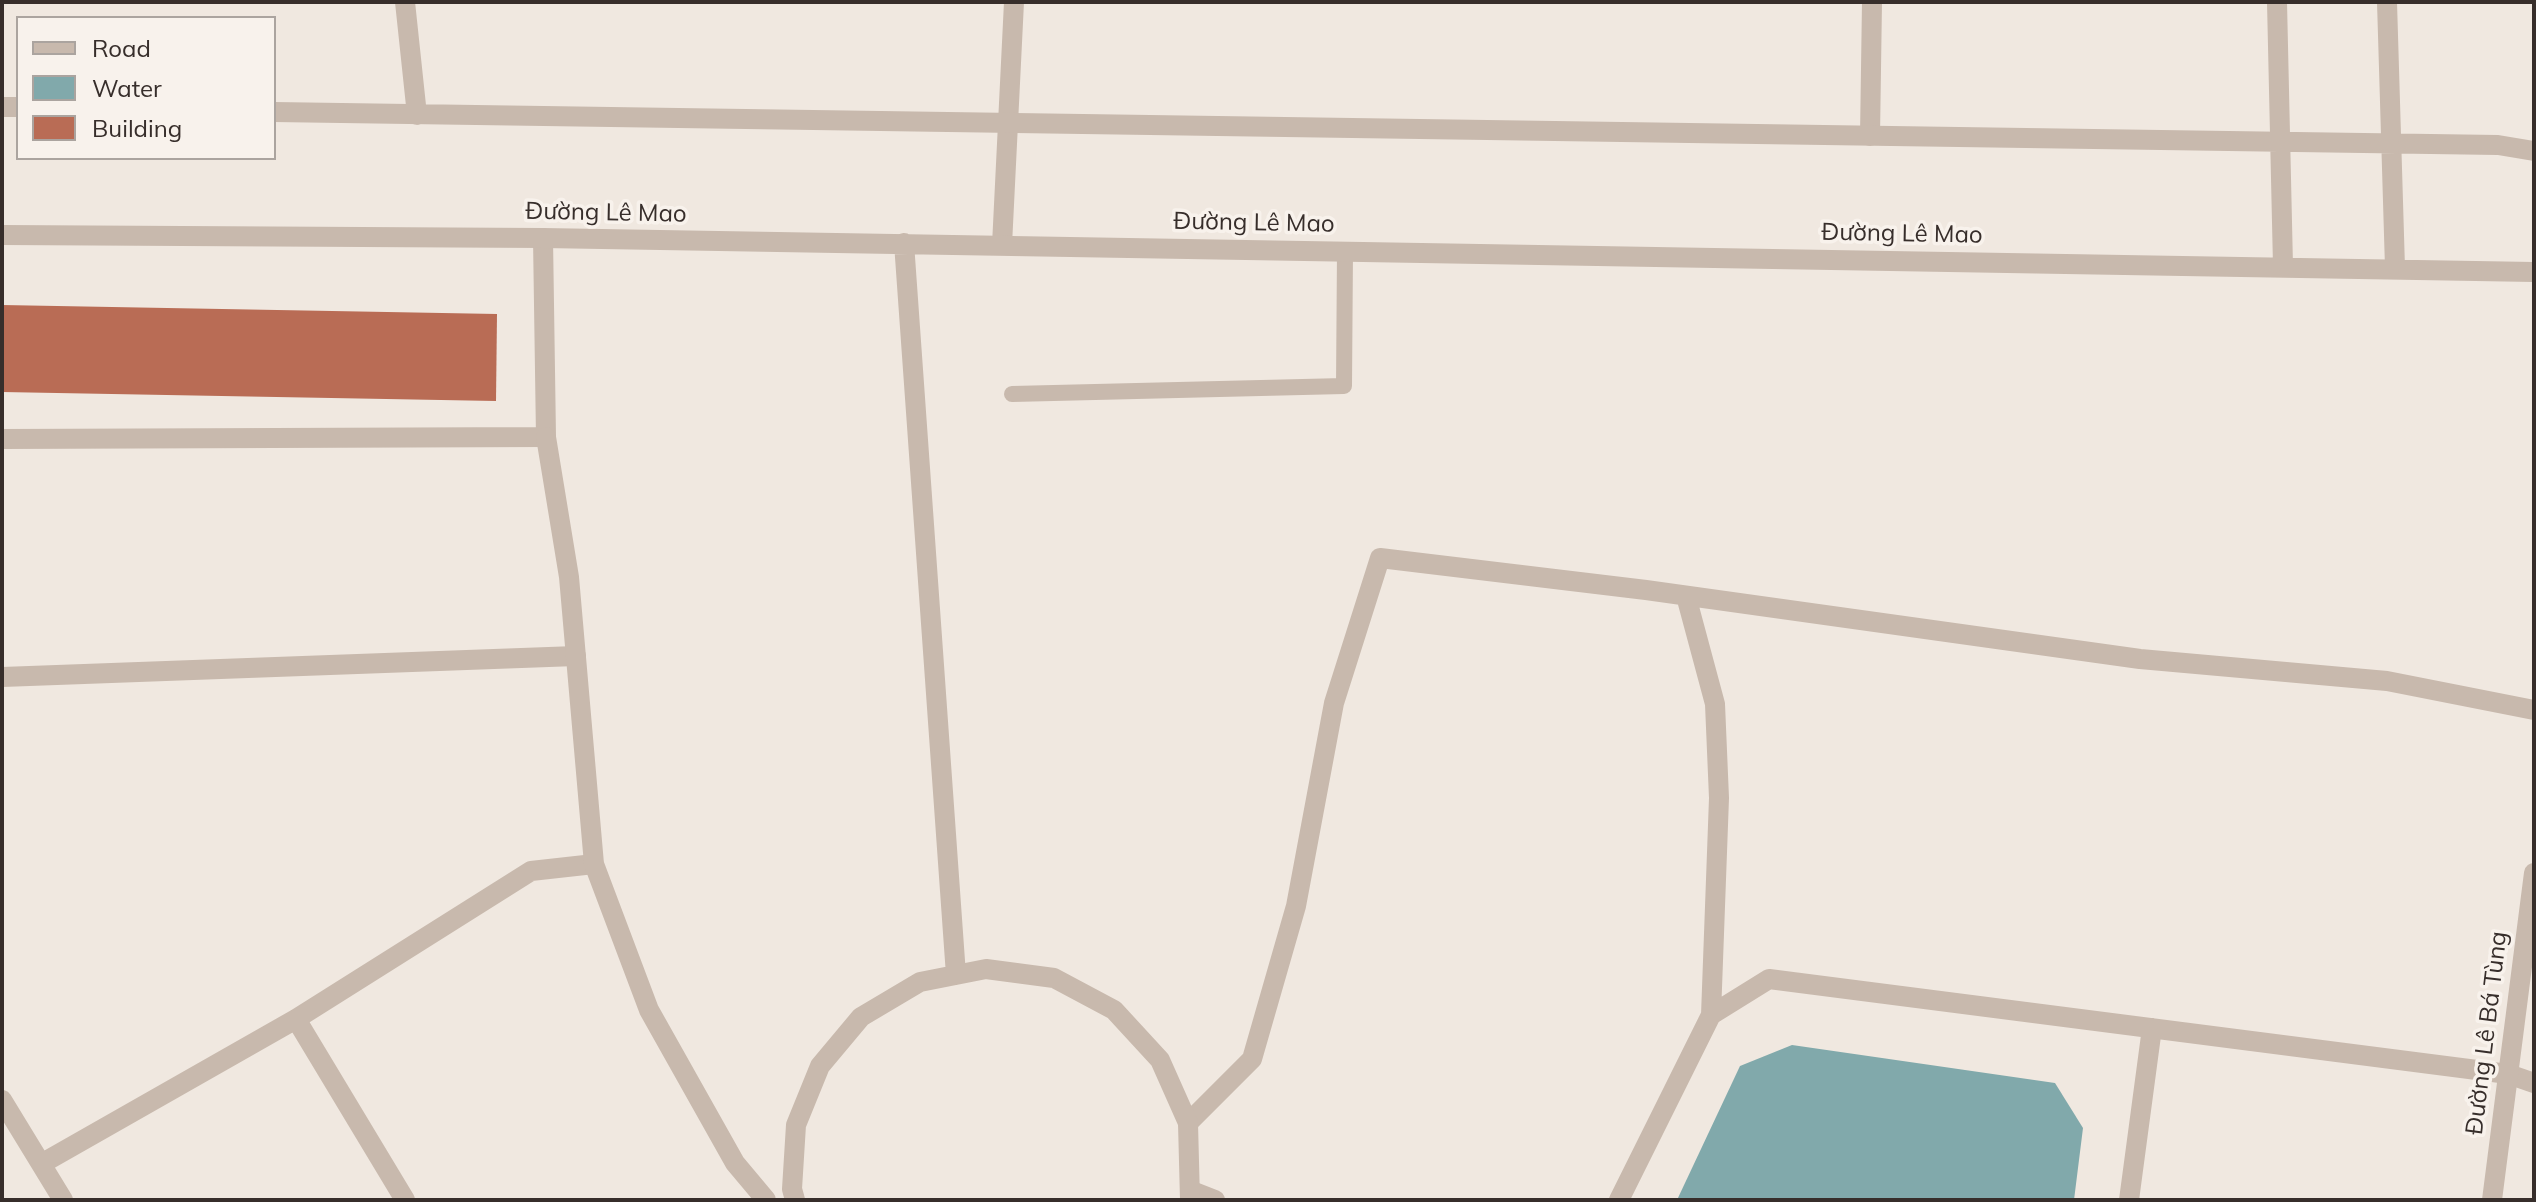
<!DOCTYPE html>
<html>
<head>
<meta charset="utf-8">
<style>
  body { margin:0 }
  #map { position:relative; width:2536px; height:1202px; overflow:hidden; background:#f0e8e0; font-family:Mulish,sans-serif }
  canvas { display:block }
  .frame { position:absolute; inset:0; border:4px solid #372e2b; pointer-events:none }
  .legend { position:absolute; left:16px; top:16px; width:260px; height:144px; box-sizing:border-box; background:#f8f2ec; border:2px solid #aba49f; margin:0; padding:10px 14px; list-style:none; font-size:24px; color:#372e2b }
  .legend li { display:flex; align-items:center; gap:16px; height:40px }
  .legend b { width:40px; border:2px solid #aba49f }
</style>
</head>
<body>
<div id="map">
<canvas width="2536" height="1202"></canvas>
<div class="frame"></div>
<ul class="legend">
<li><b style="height:10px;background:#c8b9ad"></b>Road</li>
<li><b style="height:22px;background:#81a9ab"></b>Water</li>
<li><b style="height:22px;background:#b96c55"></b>Building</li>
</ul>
</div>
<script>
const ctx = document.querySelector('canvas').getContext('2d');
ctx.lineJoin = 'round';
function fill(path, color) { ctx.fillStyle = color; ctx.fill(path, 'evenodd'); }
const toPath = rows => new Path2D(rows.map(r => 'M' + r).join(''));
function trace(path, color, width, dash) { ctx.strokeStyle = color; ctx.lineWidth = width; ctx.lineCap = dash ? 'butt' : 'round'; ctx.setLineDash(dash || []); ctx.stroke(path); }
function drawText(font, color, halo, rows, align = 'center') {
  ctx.font = font + ' Mulish,sans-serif'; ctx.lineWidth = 7; ctx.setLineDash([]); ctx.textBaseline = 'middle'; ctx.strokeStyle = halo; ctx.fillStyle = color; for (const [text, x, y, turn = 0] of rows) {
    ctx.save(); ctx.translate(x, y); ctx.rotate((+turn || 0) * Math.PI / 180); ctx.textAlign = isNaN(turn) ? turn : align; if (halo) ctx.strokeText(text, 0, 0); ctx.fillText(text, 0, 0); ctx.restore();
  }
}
fill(toPath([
  [1792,1045,2055,1083,2083,1128,2074,1200,1677,1200,1740,1066]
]), '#81a9ab');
fill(toPath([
  [2,305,497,314,496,401,2,392]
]), '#b96c55');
trace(toPath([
  [1012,394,1344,386,1345,251]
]), '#c8b9ad', 16);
trace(toPath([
  [1870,136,1872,2],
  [1002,245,1014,2],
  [2,439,546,437,543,238],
  [2,677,576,656],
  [1711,1015,1769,979,2508,1074,2534,1083],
  [296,1019,405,1200],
  [2,1100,63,1200],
  [1188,1123,1252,1059,1296,906,1334,703,1380,558,1646,590,2140,659,2387,681,2534,710],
  [41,1164,296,1019,531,871,594,864],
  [1192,1191,1215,1200],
  [1619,1200,1711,1015,1719,798,1715,704,1686,596],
  [2129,1200,2152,1028]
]), '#c8b9ad', 20);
trace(toPath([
  [405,2,417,115],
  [2277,2,2283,266],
  [2387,2,2395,268],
  [2,107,18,107],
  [274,112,2498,145,2534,151],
  [2,235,543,238,2534,272],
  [904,243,956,975],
  [546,437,569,577,594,864,649,1010,735,1163,766,1200],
  [795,1200,792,1189,796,1125,820,1066,861,1017,920,982,986,969,1054,978,1114,1010,1160,1060,1188,1123,1190,1200],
  [2492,1200,2534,873]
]), '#c8b9ad', 20);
drawText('24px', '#372e2b', '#f8f2ec', [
  ["Đường Lê Mao",606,213,1],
  ["Đường Lê Mao",1254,223,1],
  ["Đường Lê Mao",1902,234,1],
  ["Đường Lê Bá Tùng",2487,1033,-83]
]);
</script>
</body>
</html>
